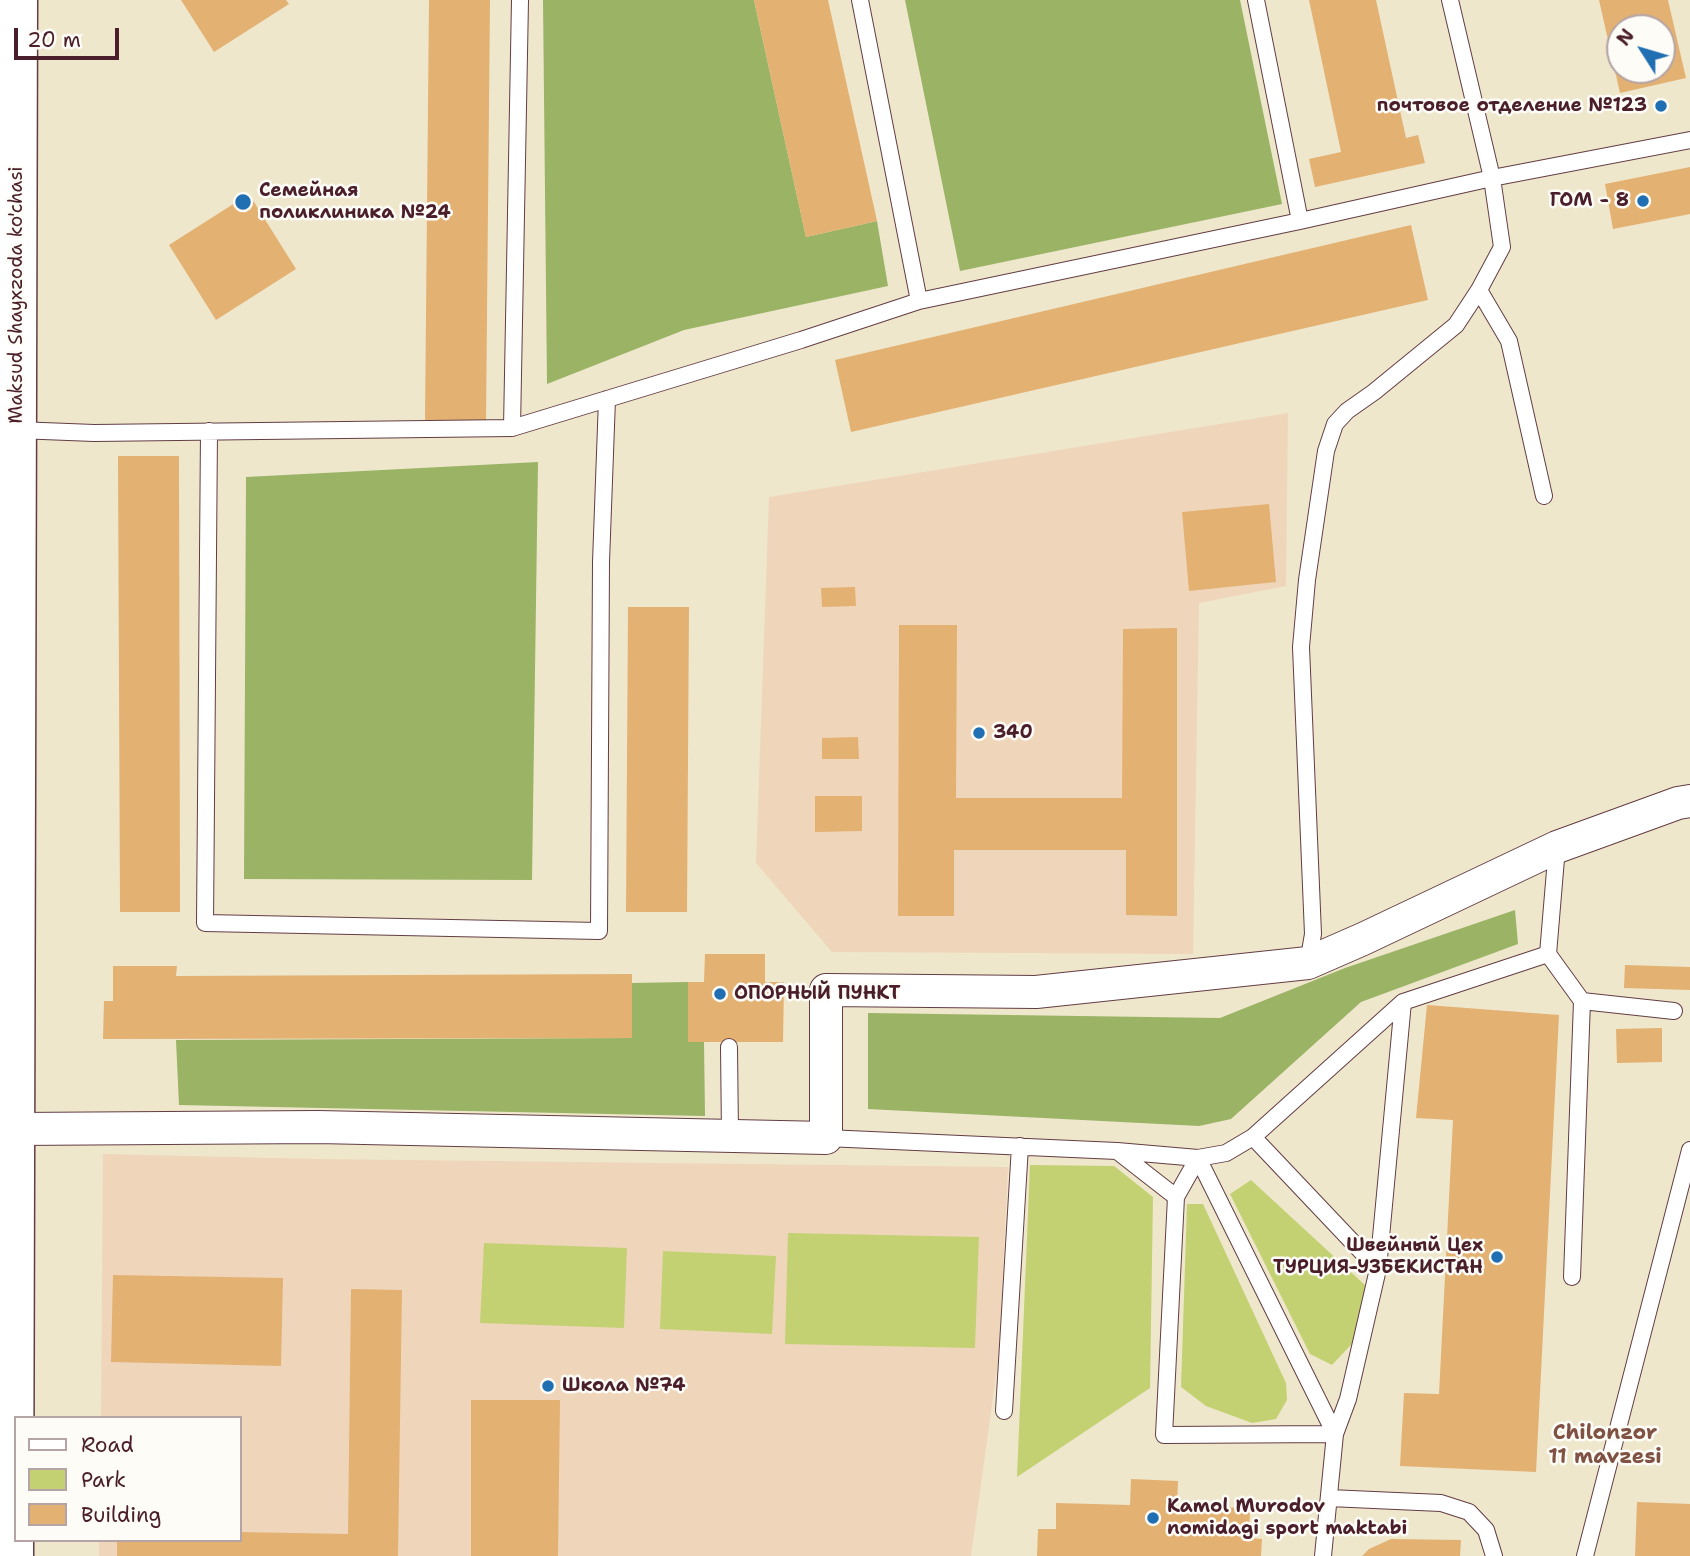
<!DOCTYPE html>
<html>
<head>
<meta charset="utf-8">
<style>
  body { margin:0 }
  #map { position:relative; width:1690px; height:1556px; overflow:hidden; background:#eee7cc; font-family:"Shantell Sans",sans-serif }
  canvas { display:block }
  .legend { position:absolute; left:14px; top:1416px; width:228px; height:126px; box-sizing:border-box; background:#fdfcf7; border:2px solid #b5a4a5; margin:0; padding:9px 12px; list-style:none; font-size:21px; color:#4a1f2b }
  .legend li { display:flex; align-items:center; gap:14px; height:35px }
  .legend b { width:35px; border:2px solid #b5a4a5 }
  .north { position:absolute; left:1606px; top:14px; width:70px; height:70px; box-sizing:border-box; background:#fdfcf7; border:2px solid #b5a4a5; border-radius:50%; rotate:307deg; font-size:19px; font-weight:700; line-height:28px; text-align:center; color:#4a1f2b }
  .north::after { content:''; display:block; margin:auto; width:24px; height:32px; background:#1f6fb2; clip-path:polygon(50% 0,100% 100%,50% 72%,0 100%) }
  .scale { position:absolute; left:14px; top:28px; width:105px; height:32px; box-sizing:border-box; border:4px solid #4a1f2b; border-top:0; padding-left:9px; font-size:21px; line-height:24px; white-space:nowrap; color:#4a1f2b; -webkit-text-stroke:5px #fdfcf7; paint-order:stroke }
</style>
</head>
<body>
<div id="map">
<canvas width="1690" height="1556"></canvas>
<ul class="legend">
<li><b style="height:9px;background:#fff"></b>Road</li>
<li><b style="height:19px;background:#c3d173"></b>Park</li>
<li><b style="height:19px;background:#e3b172"></b>Building</li>
</ul>
<div class="north">N</div>
<div class="scale">20 m</div>
</div>
<script>
const ctx = document.querySelector('canvas').getContext('2d');
ctx.lineJoin = 'round';
function fill(path, color) { ctx.fillStyle = color; ctx.fill(path, 'evenodd'); }
const toPath = rows => new Path2D(rows.map(r => 'M' + r).join(''));
function trace(path, color, width, dash) { ctx.strokeStyle = color; ctx.lineWidth = width; ctx.lineCap = dash ? 'butt' : 'round'; ctx.setLineDash(dash || []); ctx.stroke(path); }
function drawText(font, color, halo, rows, align = 'center') {
  ctx.font = font + ' "Shantell Sans",sans-serif'; ctx.lineWidth = 5; ctx.setLineDash([]); ctx.textBaseline = 'middle'; ctx.strokeStyle = halo; ctx.fillStyle = color; for (const [text, x, y, turn = 0] of rows) {
    ctx.save(); ctx.translate(x, y); ctx.rotate((+turn || 0) * Math.PI / 180); ctx.textAlign = isNaN(turn) ? turn : align; if (halo) ctx.strokeText(text, 0, 0); ctx.fillText(text, 0, 0); ctx.restore();
  }
}
fill(toPath([
  [1288,413,1286,586,1199,603,1193,954,832,952,756,863,769,497],
  [103,1154,319,1159,1008,1167,999,1354,971,1556,99,1556,99,1540,240,1540,240,1418,101,1418]
]), '#efd6bb');
fill(toPath([
  [1030,1165,1114,1166,1153,1197,1150,1388,1017,1477],
  [1251,1180,1366,1286,1363,1332,1332,1365,1310,1354,1230,1194],
  [1187,1204,1203,1204,1286,1383,1287,1400,1276,1419,1252,1423,1206,1406,1181,1387],
  [788,1233,979,1237,975,1348,785,1344],
  [484,1243,627,1248,624,1328,480,1323],
  [663,1251,776,1256,772,1334,660,1329]
]), '#c3d173');
fill(toPath([
  [543,0,754,0,806,237,877,221,888,286,684,330,547,384],
  [905,0,1240,0,1282,204,960,271],
  [538,462,532,880,244,879,246,477],
  [1515,910,1518,944,1361,1002,1231,1119,1199,1126,868,1109,868,1013,1220,1018,1345,968],
  [688,982,688,1041,704,1042,705,1116,179,1105,176,1040,631,1038,632,983]
]), '#9ab365');
fill(toPath([
  [181,0,286,0,289,4,214,52],
  [429,0,490,0,486,420,425,420],
  [754,0,828,0,877,221,806,237],
  [1309,0,1376,0,1406,138,1418,135,1425,163,1315,187,1309,159,1341,152],
  [1599,0,1668,0,1686,78,1620,93],
  [1620,28,1662,28,1662,70,1620,70],
  [1690,167,1690,214,1613,229,1605,184],
  [249,194,296,269,216,320,169,245],
  [1411,225,1428,300,851,432,835,360],
  [118,456,179,456,180,912,120,912],
  [1269,504,1276,582,1189,591,1182,512],
  [855,587,856,606,822,607,821,588],
  [628,607,689,607,687,912,626,912],
  [899,625,957,625,956,798,1122,798,1123,629,1177,628,1177,916,1126,915,1126,850,954,850,954,916,898,916],
  [858,737,859,759,822,759,822,738],
  [815,796,862,796,862,831,815,832],
  [705,954,765,954,765,982,784,982,783,1042,688,1042,688,982,704,982],
  [1625,965,1690,967,1690,990,1624,988],
  [113,966,177,966,176,976,632,974,632,1038,103,1039,104,1001,113,1001],
  [1427,1005,1559,1015,1536,1472,1400,1466,1404,1393,1439,1394,1453,1120,1416,1118],
  [1662,1028,1662,1062,1617,1063,1616,1029],
  [113,1275,283,1278,281,1366,111,1362],
  [351,1289,402,1290,398,1556,117,1556,117,1540,240,1540,240,1532,348,1534],
  [471,1400,560,1400,558,1556,471,1556],
  [1131,1479,1178,1481,1177,1506,1250,1508,1249,1538,1262,1539,1261,1556,1037,1556,1038,1529,1056,1529,1056,1503,1130,1505],
  [1637,1502,1690,1504,1690,1556,1635,1556],
  [1391,1539,1461,1540,1460,1556,1362,1556,1369,1549]
]), '#e3b172');
const service = toPath([
  [860,0,919,301],
  [1256,0,1300,221],
  [1479,290,1509,341,1544,496],
  [512,428,520,0],
  [17,430,94,433,512,428,801,340,919,301,1300,221,1492,178,1690,140],
  [209,431,205,923,599,931,601,562,607,399],
  [1548,954,1582,1001,1572,1277],
  [1308,963,1313,934,1301,647,1307,580,1326,451,1335,424,1347,411,1374,392,1456,325,1479,290,1502,247,1492,178,1450,0],
  [1582,1001,1674,1011],
  [729,1047,730,1135],
  [1253,1137,1403,1002,1548,954,1557,847],
  [826,1138,1117,1151,1198,1158,1335,1434,1348,1399,1378,1269,1403,1002],
  [1117,1151,1176,1197],
  [1004,1411,1020,1146],
  [1329,1498,1441,1503,1469,1512,1486,1530,1494,1556],
  [1323,1556,1335,1434,1164,1435,1176,1197,1198,1158,1226,1153,1253,1137,1378,1269],
  [1585,1556,1690,1150]
]);
const minor = toPath([
  [15,1129,318,1127,826,1138,826,990,1036,992,1308,963,1363,939,1557,847,1678,803,1690,801]
]);
const tertiary = toPath([
  [14,1556,18,0]
]);
trace(service, '#633d43', 18);
trace(minor, '#633d43', 34);
trace(tertiary, '#633d43', 41);
trace(service, '#fff', 16);
trace(minor, '#fff', 32);
trace(tertiary, '#fff', 38);
for (const [x, y, r, color] of [
  [1661,106,7,"#1f6fb2"],
  [1643,201,7,"#1f6fb2"],
  [243,202,9,"#1f6fb2"],
  [979,733,7,"#1f6fb2"],
  [720,994,7,"#1f6fb2"],
  [1497,1257,7,"#1f6fb2"],
  [548,1386,7,"#1f6fb2"],
  [1153,1518,7,"#1f6fb2"]
]) { const dot = new Path2D(); dot.arc(x, y, r, 0, 2 * Math.PI); ctx.fillStyle = color; ctx.fill(dot); trace(dot, '#fdfcf7', 2.5); }
drawText('bold 19px', '#4a1f2b', '#fdfcf7', [
  ["почтовое отделение №123",1647,106,"right"],
  ["Семейная",259,191],
  ["поликлиника №24",259,213],
  ["ГОМ - 8",1629,201,"right"],
  ["340",993,733],
  ["ОПОРНЫЙ ПУНКТ",734,994],
  ["Швейный Цех",1483,1246,"right"],
  ["ТУРЦИЯ-УЗБЕКИСТАН",1483,1268,"right"],
  ["Школа №74",562,1386],
  ["Kamol Murodov",1167,1507],
  ["nomidagi sport maktabi",1167,1529]
], 'left');
drawText('19px', '#4a1f2b', '#fdfcf7', [
  ["Maksud Shayxzoda ko'chasi",17,295,-90]
]);
drawText('bold 21px', '#805244', '#fdfcf7', [
  ["Chilonzor",1605,1434],
  ["11 mavzesi",1605,1458]
]);
</script>
</body>
</html>
